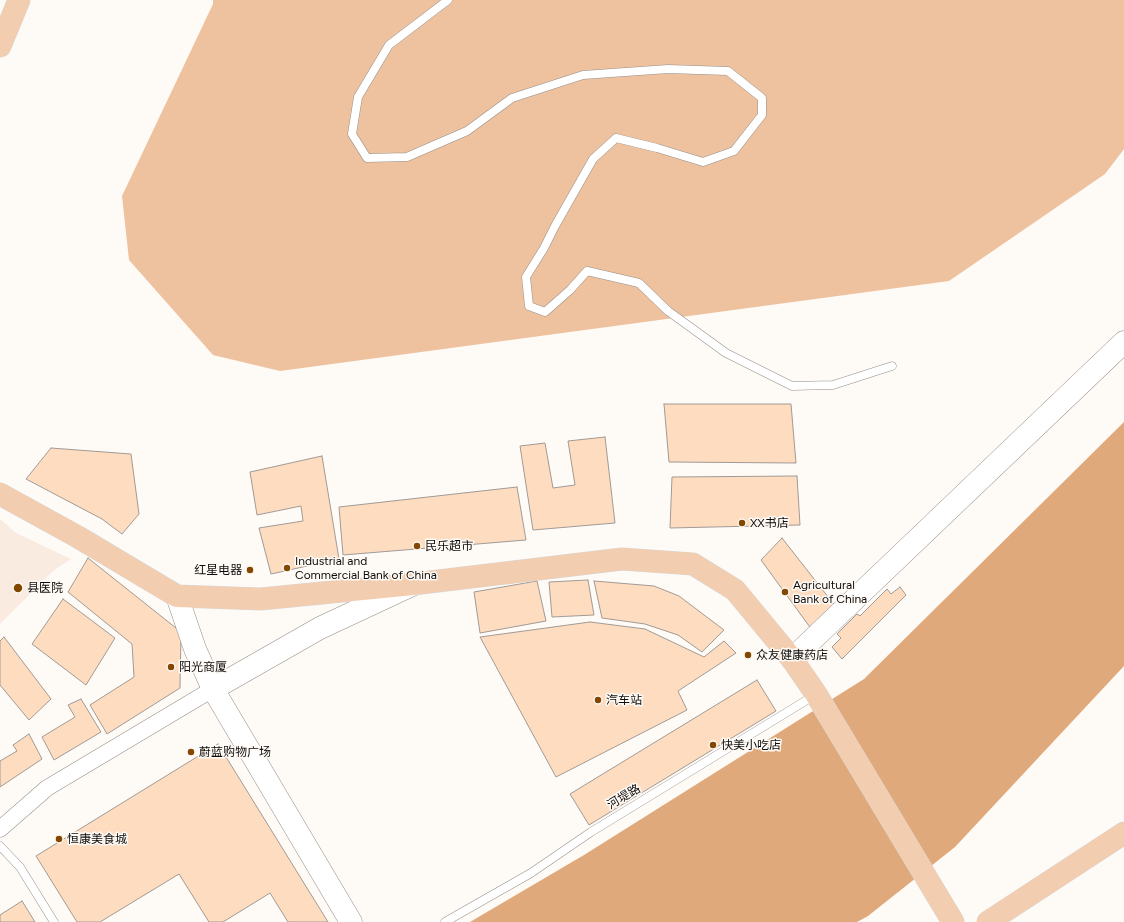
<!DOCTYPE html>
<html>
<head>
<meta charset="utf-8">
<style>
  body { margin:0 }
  canvas { display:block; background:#fefaf6 }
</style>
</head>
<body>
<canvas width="1124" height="922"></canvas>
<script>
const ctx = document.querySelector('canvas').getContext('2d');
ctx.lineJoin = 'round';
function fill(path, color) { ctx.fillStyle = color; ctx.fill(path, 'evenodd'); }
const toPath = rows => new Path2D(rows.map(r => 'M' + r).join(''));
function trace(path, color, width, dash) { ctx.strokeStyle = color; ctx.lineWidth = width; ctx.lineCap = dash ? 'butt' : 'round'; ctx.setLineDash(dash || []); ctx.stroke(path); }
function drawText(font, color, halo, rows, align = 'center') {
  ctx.font = font + ' Figtree,"Noto Sans SC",sans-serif'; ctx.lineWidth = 3; ctx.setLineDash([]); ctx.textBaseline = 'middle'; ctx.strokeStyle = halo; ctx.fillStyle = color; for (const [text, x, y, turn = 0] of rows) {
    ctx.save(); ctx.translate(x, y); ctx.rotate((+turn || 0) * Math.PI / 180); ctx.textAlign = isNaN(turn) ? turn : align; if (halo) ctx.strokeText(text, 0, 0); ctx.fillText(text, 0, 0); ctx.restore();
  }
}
fill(toPath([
  [0,519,16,533,71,559,53,571,0,624]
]), '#f9ebdf');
fill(toPath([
  [213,0,1124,0,1124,149,1105,174,949,281,280,371,213,355,129,260,122,196,213,4]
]), '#eec29e');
fill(toPath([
  [1124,422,1124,666,955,847,868,916,857,922,470,922,584,855,864,679]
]), '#e0a97b');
const building = toPath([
  [664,404,791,404,796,463,669,462,664,404],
  [605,437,615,523,533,530,520,446,545,443,553,488,575,485,568,441,605,437],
  [51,448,131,454,139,514,122,534,102,519,26,479,51,448],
  [322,456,339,559,271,574,259,528,303,521,301,506,257,515,250,472,322,456],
  [797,476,800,525,670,528,672,477,797,476],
  [517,487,526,540,343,555,339,507,517,487],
  [782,538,836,607,812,630,761,560,782,538],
  [88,558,181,632,180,688,107,734,90,705,134,677,132,644,68,592,88,558],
  [588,580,594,615,552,617,549,582,588,580],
  [537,581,546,621,480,633,474,592,537,581],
  [594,581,654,586,679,596,724,630,702,652,678,635,645,624,602,618,594,581],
  [900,587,906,595,842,659,832,647,841,638,837,634,857,614,860,616,887,589,891,594,900,587],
  [63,599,115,638,86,685,32,644,63,599],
  [590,622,645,629,704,657,724,641,736,653,678,691,687,710,556,777,480,637,590,622],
  [4,637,51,699,29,720,0,685,0,641,4,637],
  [757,680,776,711,589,825,570,794,757,680],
  [81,699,101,732,54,760,42,737,75,717,68,705,81,699],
  [29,734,42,759,0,787,0,761,17,751,13,745,29,734],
  [218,744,328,922,288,922,270,893,223,922,209,922,179,874,100,922,77,922,36,856,218,744],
  [22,901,35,922,0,922,0,915,22,901]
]);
fill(building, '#fedcc0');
trace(building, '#a19a94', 1);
const lane = toPath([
  [448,0,389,45,358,97,352,134,367,158,407,157,467,131,512,98,583,75,668,69,728,71,762,98,762,115,734,151,703,162,657,148,616,138,593,159,555,226,544,248,526,277,529,306,545,312,570,290,587,271,639,283,668,311,726,353,792,386,833,385,892,366],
  [0,846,20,867,54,922],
  [445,922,531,873,591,832,815,695]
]);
const street = toPath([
  [0,829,47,788,213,689]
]);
const secondary = toPath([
  [177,596,195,649,213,689,351,922],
  [792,659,1124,342],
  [213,689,320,628,412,585]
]);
const primary = toPath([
  [0,46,19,0],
  [0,494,78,537,177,596,261,599,413,584,622,559,693,564,735,590,792,659,816,694,953,922],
  [988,922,1124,833]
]);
trace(lane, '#968f8a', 9);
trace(street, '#968f8a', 17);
trace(secondary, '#968f8a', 23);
trace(primary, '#d8d8d8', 23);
trace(lane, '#fff', 8);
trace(street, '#fff', 16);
trace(secondary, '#fff', 22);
trace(primary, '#f2cdaf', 22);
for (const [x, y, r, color] of [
  [742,523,4,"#834700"],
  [417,546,4,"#834700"],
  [287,568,4,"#834700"],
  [250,570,4,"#834700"],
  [18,588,5,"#834700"],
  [785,592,4,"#834700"],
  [748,655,4,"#834700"],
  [171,667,4,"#834700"],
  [598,700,4,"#834700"],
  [713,745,4,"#834700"],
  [191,752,4,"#834700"],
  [59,839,4,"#834700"]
]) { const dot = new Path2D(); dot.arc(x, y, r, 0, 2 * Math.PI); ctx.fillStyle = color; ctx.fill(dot); trace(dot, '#fefaf6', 1.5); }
drawText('12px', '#0e0c0a', '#fefaf6', [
  ["XX书店",750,523],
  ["民乐超市",425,546],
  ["Industrial and",295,561],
  ["Commercial Bank of China",295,575],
  ["红星电器",242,570,"right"],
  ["Agricultural",793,585],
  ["Bank of China",793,599],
  ["县医院",27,588],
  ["众友健康药店",756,655],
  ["阳光商厦",179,667],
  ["汽车站",606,700],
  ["快美小吃店",721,745],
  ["蔚蓝购物广场",199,752],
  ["恒康美食城",67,839]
], 'left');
drawText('12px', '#0e0c0a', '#fefaf6', [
  ["河堤路",624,797,-31]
]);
</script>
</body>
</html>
